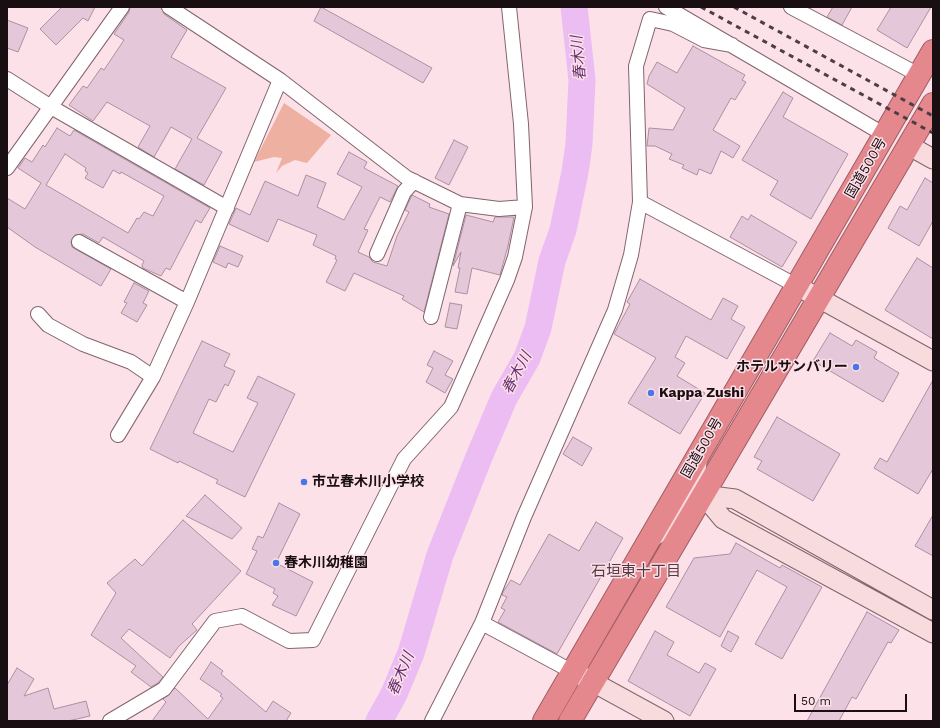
<!DOCTYPE html>
<html>
<head>
<meta charset="utf-8">
<style>
  body { margin:0 }
  #map { position:relative; width:940px; height:728px; overflow:hidden; background:#fde1e9; font-family:"Work Sans",sans-serif }
  canvas { display:block }
  .frame { position:absolute; inset:0; border:8px solid #190e12; pointer-events:none }
  .scale { position:absolute; left:794px; top:694px; width:113px; height:18px; box-sizing:border-box; border:2px solid #190e12; border-top:0; padding-left:5px; font-size:12px; line-height:14px; white-space:nowrap; color:#190e12; -webkit-text-stroke:3px #fde1e9; paint-order:stroke }
</style>
</head>
<body>
<div id="map">
<canvas width="940" height="728"></canvas>
<div class="frame"></div>
<div class="scale">50 m</div>
</div>
<script>
const ctx = document.querySelector('canvas').getContext('2d');
ctx.lineJoin = 'round';
function fill(path, color) { ctx.fillStyle = color; ctx.fill(path, 'evenodd'); }
const toPath = rows => new Path2D(rows.map(r => 'M' + r).join(''));
function trace(path, color, width, dash) { ctx.strokeStyle = color; ctx.lineWidth = width; ctx.lineCap = dash ? 'butt' : 'round'; ctx.setLineDash(dash || []); ctx.stroke(path); }
function drawText(font, color, halo, rows, align = 'center') {
  ctx.font = font + ' "Work Sans","Noto Sans JP",sans-serif'; ctx.lineWidth = 3; ctx.setLineDash([]); ctx.textBaseline = 'middle'; ctx.strokeStyle = halo; ctx.fillStyle = color; for (const [text, x, y, turn = 0] of rows) {
    ctx.save(); ctx.translate(x, y); ctx.rotate((+turn || 0) * Math.PI / 180); ctx.textAlign = isNaN(turn) ? turn : align; if (halo) ctx.strokeText(text, 0, 0); ctx.fillText(text, 0, 0); ctx.restore();
  }
}
fill(toPath([
  [284,103,331,135,307,163,295,160,282,166,276,173,282,158,274,157,254,162]
]), '#eeb1a1');
trace(toPath([
  [379,721,394,694,411,653,440,555,479,457,504,398,527,358,538,328,552,261,563,230,575,172,579,144,582,80,574,7]
]), '#ebbdf3', 27);
const building = toPath([
  [62,7,95,7,88,21,83,18,56,45,40,29,62,7],
  [130,7,161,7,164,14,187,30,171,57,226,88,197,138,222,152,204,185,175,169,192,139,171,127,154,157,138,147,150,126,107,102,93,121,69,105,83,86,87,88,101,68,104,70,124,40,114,34,129,12,130,7],
  [321,7,432,68,423,83,314,21,321,7],
  [833,7,852,7,842,25,827,17,833,7],
  [891,7,931,7,907,48,877,30,891,7],
  [7,20,28,28,18,52,7,48,7,20],
  [693,46,745,75,742,80,746,82,735,100,731,98,713,130,740,146,733,158,721,151,711,174,699,169,697,175,682,168,684,165,669,159,672,154,655,146,647,146,649,128,673,130,685,108,647,84,649,76,657,62,677,73,693,46],
  [783,92,793,98,783,117,848,154,811,219,770,195,778,181,742,160,783,92],
  [57,128,70,136,74,130,210,208,201,223,196,220,170,270,166,268,161,276,143,268,142,265,144,261,103,237,99,243,83,234,75,235,71,242,72,247,111,269,101,286,35,247,7,227,7,198,25,209,41,183,18,168,25,158,32,162,43,145,45,147,57,128],
  [65,154,86,168,85,171,88,173,85,178,103,188,113,170,120,174,121,172,164,196,153,216,144,212,139,219,137,218,128,233,46,185,65,154],
  [454,140,468,147,449,185,435,178,454,140],
  [349,152,367,162,364,168,398,186,390,202,380,197,364,229,368,230,358,252,369,257,373,262,387,266,397,236,409,212,405,210,412,195,430,204,429,207,449,214,424,312,402,299,404,296,354,273,345,291,326,282,337,260,335,259,336,256,313,245,317,235,278,219,268,242,229,224,236,208,250,215,265,181,298,196,306,175,326,183,317,207,344,220,362,187,337,174,349,152],
  [925,178,933,183,933,221,919,246,888,228,900,206,907,210,925,178],
  [466,215,493,222,495,217,514,217,508,246,500,275,472,268,467,294,455,292,460,268,458,268,461,252,453,266,466,215],
  [751,215,797,242,782,267,730,237,742,216,748,220,751,215],
  [220,246,243,256,238,267,228,263,226,268,213,262,220,246],
  [917,258,933,268,933,339,885,310,917,258],
  [640,279,711,320,723,298,738,306,731,319,745,327,727,359,686,336,675,357,685,363,677,376,705,393,680,434,628,403,656,358,614,334,630,304,627,302,640,279],
  [134,283,149,291,143,303,147,305,137,322,121,313,127,303,124,302,134,283],
  [450,303,462,305,457,329,445,327,450,303],
  [830,333,852,346,856,340,877,352,874,358,899,373,883,402,813,361,830,333],
  [202,341,230,354,224,366,235,371,228,386,225,384,216,402,209,399,193,433,233,452,258,403,247,398,258,376,295,394,245,497,216,483,218,480,179,461,178,463,150,449,202,341],
  [434,351,453,361,445,375,453,379,445,393,426,382,433,368,427,365,434,351],
  [933,380,933,469,918,494,874,468,880,458,887,462,933,380],
  [777,417,840,454,813,501,757,469,762,461,754,457,777,417],
  [573,437,592,448,582,466,563,454,573,437],
  [205,495,242,528,232,539,186,516,205,495],
  [279,503,300,514,276,563,313,582,296,616,272,605,278,596,273,593,275,589,246,574,257,551,252,549,258,536,263,538,279,503],
  [933,515,933,556,915,546,933,515],
  [183,520,241,571,192,624,197,630,179,646,170,658,129,629,121,638,163,677,158,683,151,687,131,672,136,666,91,635,116,593,107,583,135,559,142,566,183,520],
  [596,522,623,538,557,654,498,622,505,610,501,608,507,597,502,595,503,592,511,580,520,585,549,534,579,551,596,522],
  [736,543,780,568,782,565,822,587,782,659,755,644,787,587,757,570,720,637,666,607,694,558,730,554,736,543],
  [867,612,899,630,891,643,888,642,856,699,852,697,839,721,807,721,867,612],
  [655,631,674,642,667,655,699,673,705,663,716,669,690,716,628,681,655,631],
  [728,631,739,637,731,652,721,646,728,631],
  [211,662,223,671,221,674,266,712,273,701,291,713,286,721,152,721,166,702,163,699,175,688,208,719,223,698,220,696,222,694,200,679,211,662],
  [17,668,34,679,24,696,48,688,54,709,86,701,90,716,68,721,7,721,7,685,17,668]
]);
fill(building, '#e4c7d9');
trace(building, '#ab90a2', 1);
const street = toPath([
  [169,7,280,80,407,178,460,204,499,209,525,207],
  [666,7,885,135],
  [791,7,919,75],
  [7,79,51,107,227,208],
  [7,168,122,7],
  [640,202,797,286],
  [79,242,187,302],
  [377,254,404,192,414,181],
  [38,314,48,325,83,344,131,362,153,377],
  [431,317,460,204],
  [118,435,153,377,187,302,280,80],
  [482,623,573,672],
  [110,721,164,689,215,621,242,616,289,641,313,640,404,459,451,407,507,280,515,257,525,207,521,124,509,7],
  [432,721,482,623,524,517,615,310,631,255,640,202,636,66,650,19,673,24,704,40,732,45]
]);
const secondary = toPath([
  [908,145,933,159],
  [797,286,933,361],
  [698,454,696,471,698,483,703,495,723,519,933,633],
  [656,535,675,518,688,501,703,495,735,499,933,610],
  [580,675,664,721]
]);
const highway = toPath([
  [544,721,933,51],
  [570,721,933,104]
]);
trace(street, '#82646d', 16);
trace(secondary, '#82646d', 21);
trace(highway, '#9e5d63', 24);
trace(street, '#fff', 14);
trace(secondary, '#f7dbdd', 19);
trace(highway, '#e5888e', 22);
trace(toPath([
  [701,7,933,133],
  [734,7,933,116]
]), '#4c3e42', 3, [5, 5]);
for (const [x, y, r, color] of [
  [856,367,4,"#4b75e8"],
  [651,393,4,"#4b75e8"],
  [304,482,4,"#4b75e8"],
  [276,563,4,"#4b75e8"]
]) { const dot = new Path2D(); dot.arc(x, y, r, 0, 2 * Math.PI); ctx.fillStyle = color; ctx.fill(dot); trace(dot, '#fde1e9', 1.5); }
drawText('14px', '#190e12', '#fde1e9', [
  ["国道500号",866,168,-60],
  ["国道500号",702,448,-60]
]);
drawText('bold 14px', '#190e12', '#fde1e9', [
  ["ホテルサンバリー",848,367,"right"],
  ["Kappa Zushi",659,393],
  ["市立春木川小学校",312,482],
  ["春木川幼稚園",284,563]
], 'left');
drawText('italic 15px', '#673171', '#fde1e9', [
  ["春木川",579,58,-95],
  ["春木川",517,373,-62],
  ["春木川",401,674,-67]
]);
drawText('15px', '#543942', '#fde1e9', [
  ["石垣東十丁目",636,572]
]);
</script>
</body>
</html>
